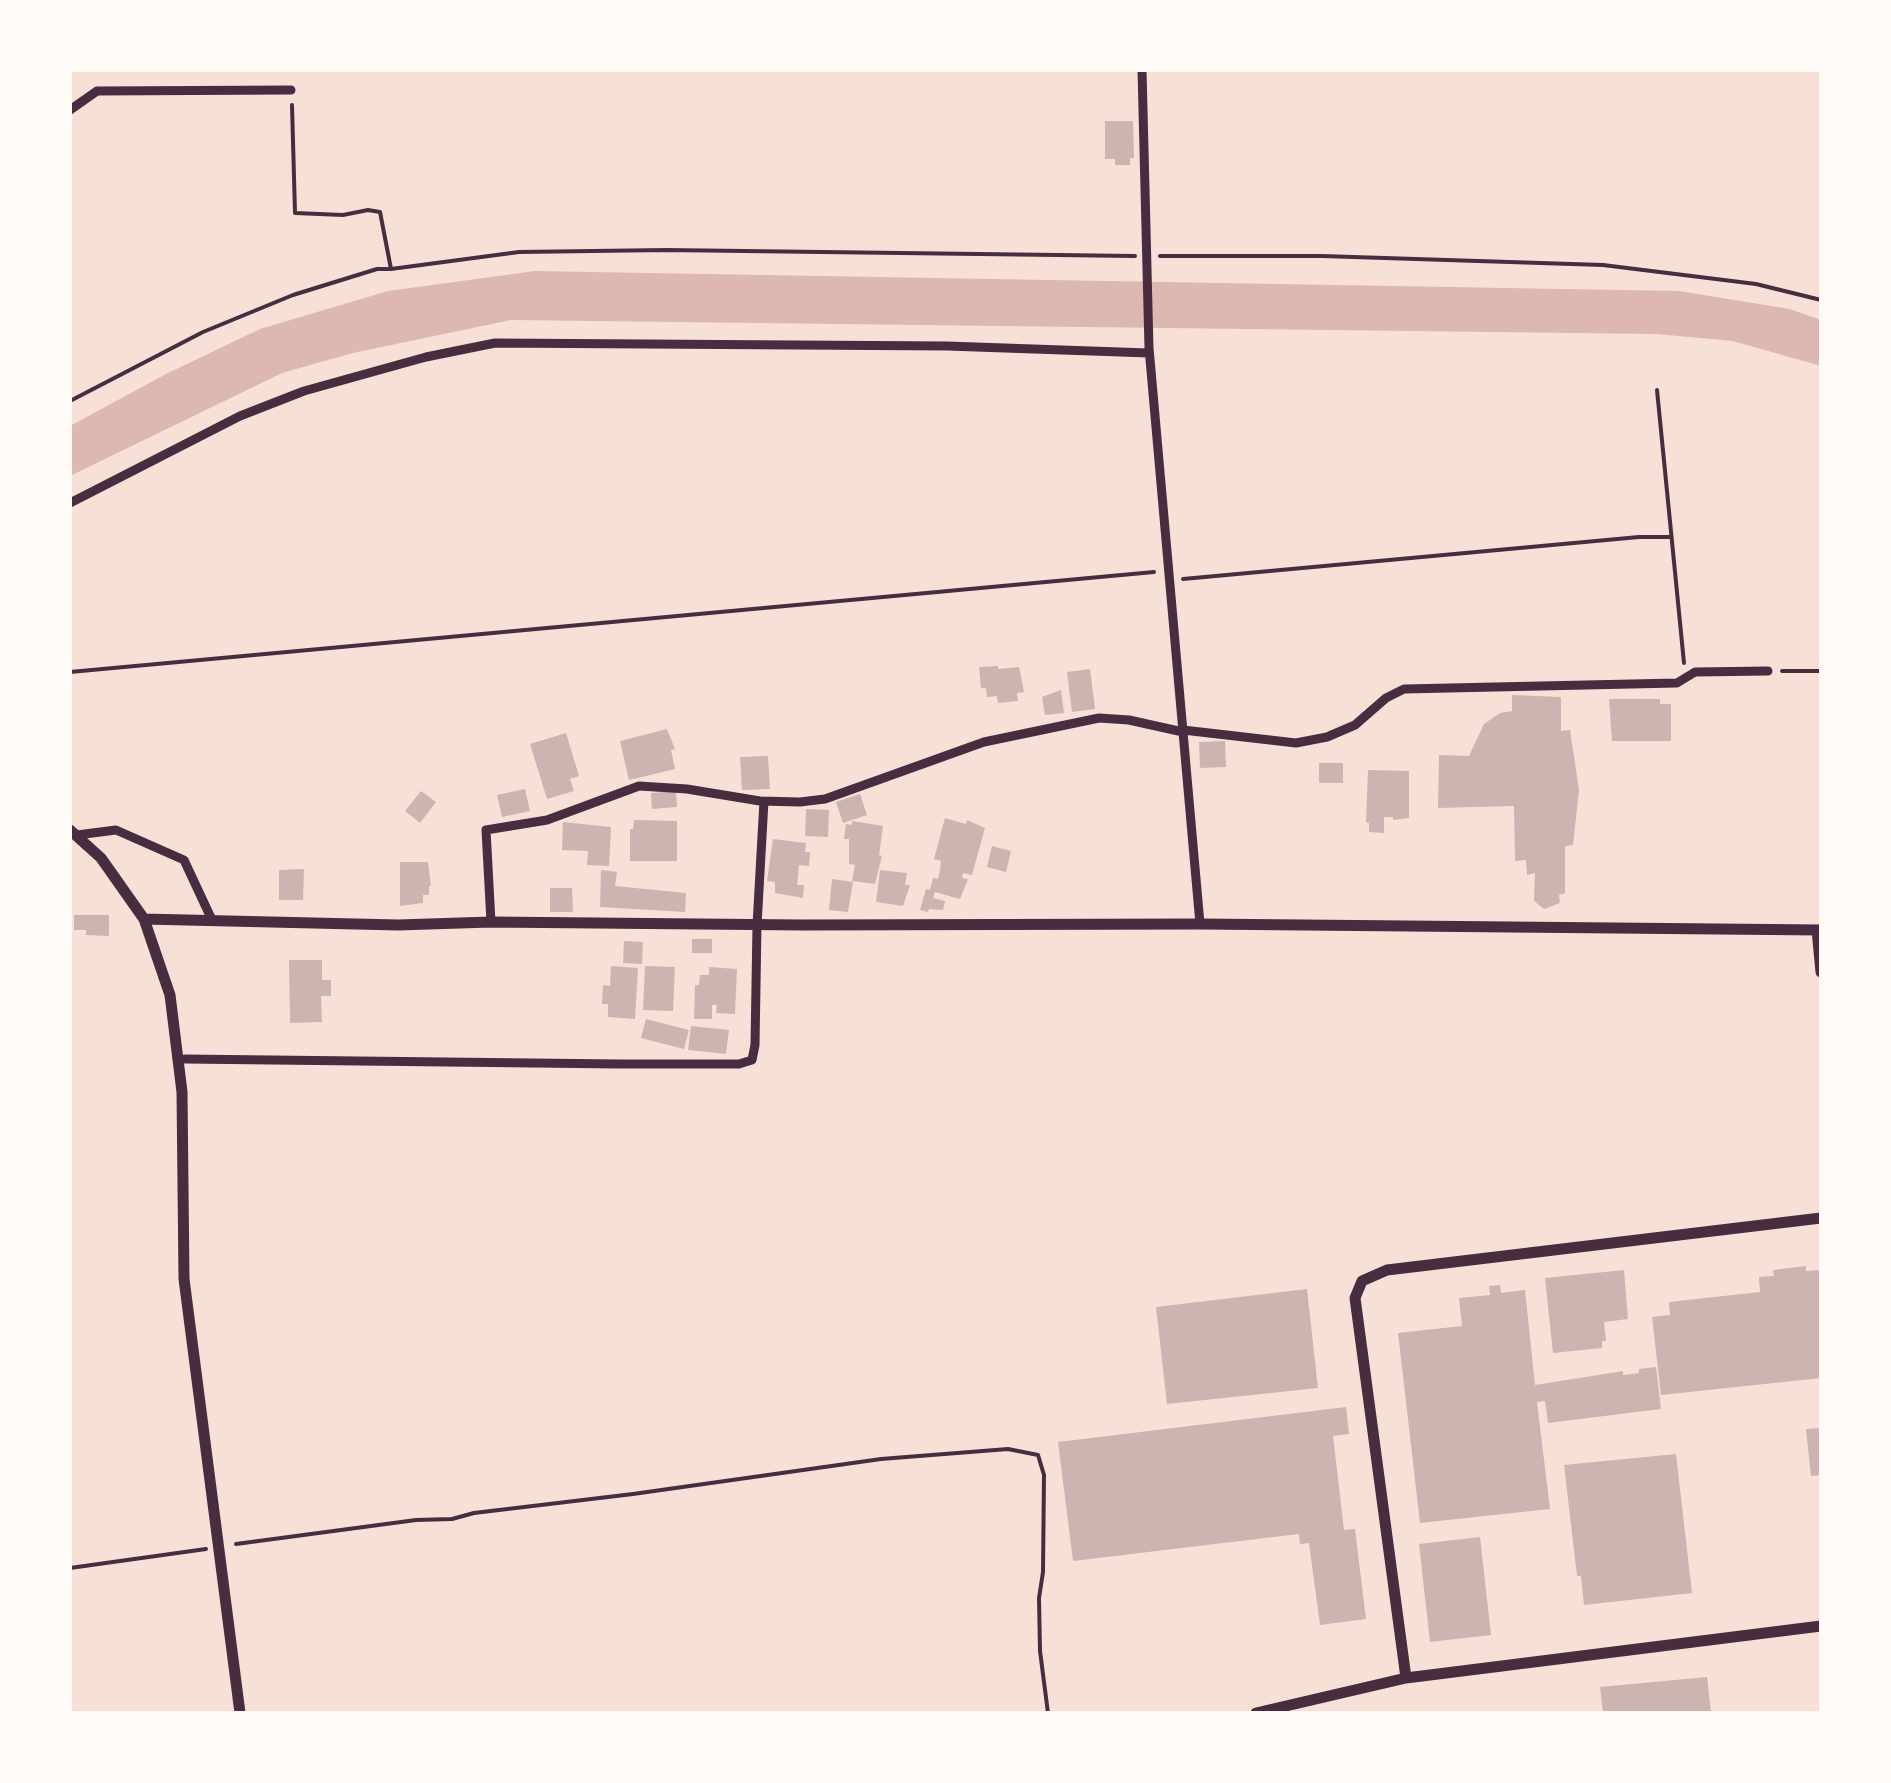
<!DOCTYPE html>
<html>
<head>
<meta charset="utf-8">
<style>
  body { margin:0 }
  #map { position:relative; width:1891px; height:1783px; overflow:hidden; background:#f7e1d7; font-family:"Public Sans",sans-serif }
  canvas { display:block }
  .frame { position:absolute; inset:0; border:72px solid #fffaf5; pointer-events:none }
</style>
</head>
<body>
<div id="map">
<canvas width="1891" height="1783"></canvas>
<div class="frame"></div>
</div>
<script>
const ctx = document.querySelector('canvas').getContext('2d');
ctx.lineJoin = 'round';
function fill(path, color) { ctx.fillStyle = color; ctx.fill(path, 'evenodd'); }
const toPath = rows => new Path2D(rows.map(r => 'M' + r).join(''));
function trace(path, color, width, dash) { ctx.strokeStyle = color; ctx.lineWidth = width; ctx.lineCap = dash ? 'butt' : 'round'; ctx.setLineDash(dash || []); ctx.stroke(path); }
fill(toPath([
  [535,271,1679,291,1790,309,1821,320,1821,366,1733,341,1656,334,511,320,353,353,282,373,70,476,70,426,166,374,260,329,388,291]
]), '#dcb8b0');
fill(toPath([
  [1105,121,1133,121,1134,158,1130,158,1130,165,1115,165,1115,159,1105,159],
  [998,666,998,669,1019,667,1024,692,1017,693,1018,701,998,703,997,696,987,697,986,688,981,688,979,667],
  [1090,669,1095,709,1072,712,1067,672],
  [1061,690,1064,713,1045,715,1042,697],
  [1512,695,1561,697,1561,731,1570,730,1579,790,1573,845,1565,846,1565,893,1559,895,1560,903,1544,909,1534,901,1535,873,1527,875,1526,860,1515,861,1514,806,1438,808,1439,755,1469,756,1484,724,1500,713,1512,711],
  [1609,699,1660,699,1660,704,1671,704,1671,741,1612,741],
  [667,729,675,749,671,750,675,769,629,780,620,741],
  [566,733,579,776,570,779,574,791,547,799,530,744],
  [1225,741,1226,767,1200,768,1199,742],
  [768,756,770,789,742,790,740,757],
  [1319,763,1343,763,1343,783,1319,783],
  [1368,770,1409,771,1409,818,1393,820,1393,817,1384,817,1384,833,1369,832,1369,823,1366,822],
  [525,789,530,811,502,817,497,795],
  [421,791,436,802,420,823,405,811],
  [676,791,677,807,652,809,651,793],
  [860,794,867,815,843,823,836,802],
  [806,809,829,810,828,837,805,836],
  [945,818,966,824,967,820,985,828,972,875,963,873,962,878,968,879,960,899,935,892,933,898,945,901,943,910,929,909,928,912,920,910,926,889,930,890,933,878,938,879,940,870,941,861,934,859],
  [634,820,677,821,677,861,630,861,630,829,633,829],
  [852,821,883,826,879,855,882,856,875,884,852,881,855,865,849,864,849,839,844,839,846,824,852,825],
  [563,822,611,827,609,866,587,865,588,851,562,850],
  [773,839,806,843,805,852,810,852,809,866,799,865,797,885,804,885,803,898,775,893,775,882,767,881],
  [992,846,1011,851,1006,872,987,867],
  [400,862,428,862,431,886,429,886,429,895,423,895,423,903,400,906],
  [304,869,303,900,279,900,279,870],
  [601,870,617,872,615,886,686,893,685,912,600,907],
  [880,870,907,873,905,885,910,885,903,906,876,902],
  [832,879,853,882,848,912,829,910],
  [550,888,572,888,573,912,550,912],
  [74,915,109,915,109,936,86,935,86,930,74,930],
  [692,939,712,939,712,953,692,953],
  [624,941,643,942,642,964,623,963],
  [289,960,322,960,322,980,331,980,331,996,321,996,322,1022,290,1023],
  [611,966,638,968,635,1019,608,1017,608,1004,602,1004,603,985,610,986],
  [645,966,675,967,673,1011,643,1010],
  [709,967,737,969,735,1014,716,1013,717,1005,712,1005,712,1019,694,1019,695,985,699,985,700,975,709,975],
  [646,1019,689,1030,684,1049,641,1038],
  [691,1026,729,1030,726,1054,688,1050],
  [1806,1266,1806,1271,1820,1270,1821,1378,1661,1395,1652,1317,1670,1315,1669,1302,1760,1292,1759,1277,1774,1276,1773,1270],
  [1624,1270,1628,1319,1604,1322,1606,1341,1602,1341,1602,1348,1553,1353,1545,1278],
  [1500,1285,1501,1293,1525,1290,1535,1385,1623,1371,1623,1375,1639,1373,1639,1369,1656,1367,1661,1409,1548,1423,1545,1401,1537,1402,1550,1509,1420,1523,1398,1333,1462,1326,1459,1298,1490,1295,1489,1286],
  [1307,1289,1318,1388,1167,1404,1156,1307],
  [1346,1407,1349,1434,1333,1436,1344,1530,1355,1529,1366,1619,1320,1625,1309,1543,1300,1544,1299,1534,1073,1561,1058,1442],
  [1821,1428,1821,1475,1811,1476,1806,1429],
  [1676,1454,1692,1593,1584,1605,1581,1576,1577,1576,1564,1465],
  [1480,1537,1491,1635,1430,1642,1419,1544],
  [1707,1677,1711,1713,1603,1713,1600,1687]
]), '#ccb4b1');
trace(toPath([
  [1160,256,1322,256,1603,265,1756,284,1821,300],
  [391,269,519,252,666,250,1135,256],
  [1657,390,1684,663],
  [70,401,203,332,293,295,377,269,391,269,380,212,368,210,343,215,295,213,292,105],
  [1183,579,1639,537,1671,537],
  [1782,671,1821,671],
  [70,672,1154,572],
  [236,1544,416,1520,452,1519,474,1513,633,1494,881,1459,1008,1449,1038,1455,1044,1475,1043,1572,1039,1598,1040,1651,1048,1713],
  [70,1568,206,1549]
]), '#4a2c40', 4);
trace(toPath([
  [1142,70,1149,348,1200,924],
  [70,110,97,91,291,90],
  [70,503,240,416,304,391,426,357,495,343,947,346,1149,353],
  [1183,730,1296,743,1327,737,1355,725,1386,698,1404,689,1677,683,1695,672,1768,671],
  [77,835,116,830,184,860,212,920],
  [491,922,486,830,547,820,639,786,687,789,760,801,800,802,825,799,984,742,1099,718,1129,720,1183,732],
  [185,1059,620,1064,739,1064,752,1060,755,1045,757,925,764,801]
]), '#4a2c40', 9);
trace(toPath([
  [70,830,101,858,144,919,170,995,182,1092,184,1279,240,1713],
  [144,919,398,925,491,922,803,925,1200,924,1821,930],
  [1817,930,1821,972],
  [1406,1678,1355,1298,1362,1281,1387,1270,1821,1218],
  [1256,1713,1406,1678,1821,1626]
]), '#4a2c40', 11);
</script>
</body>
</html>
